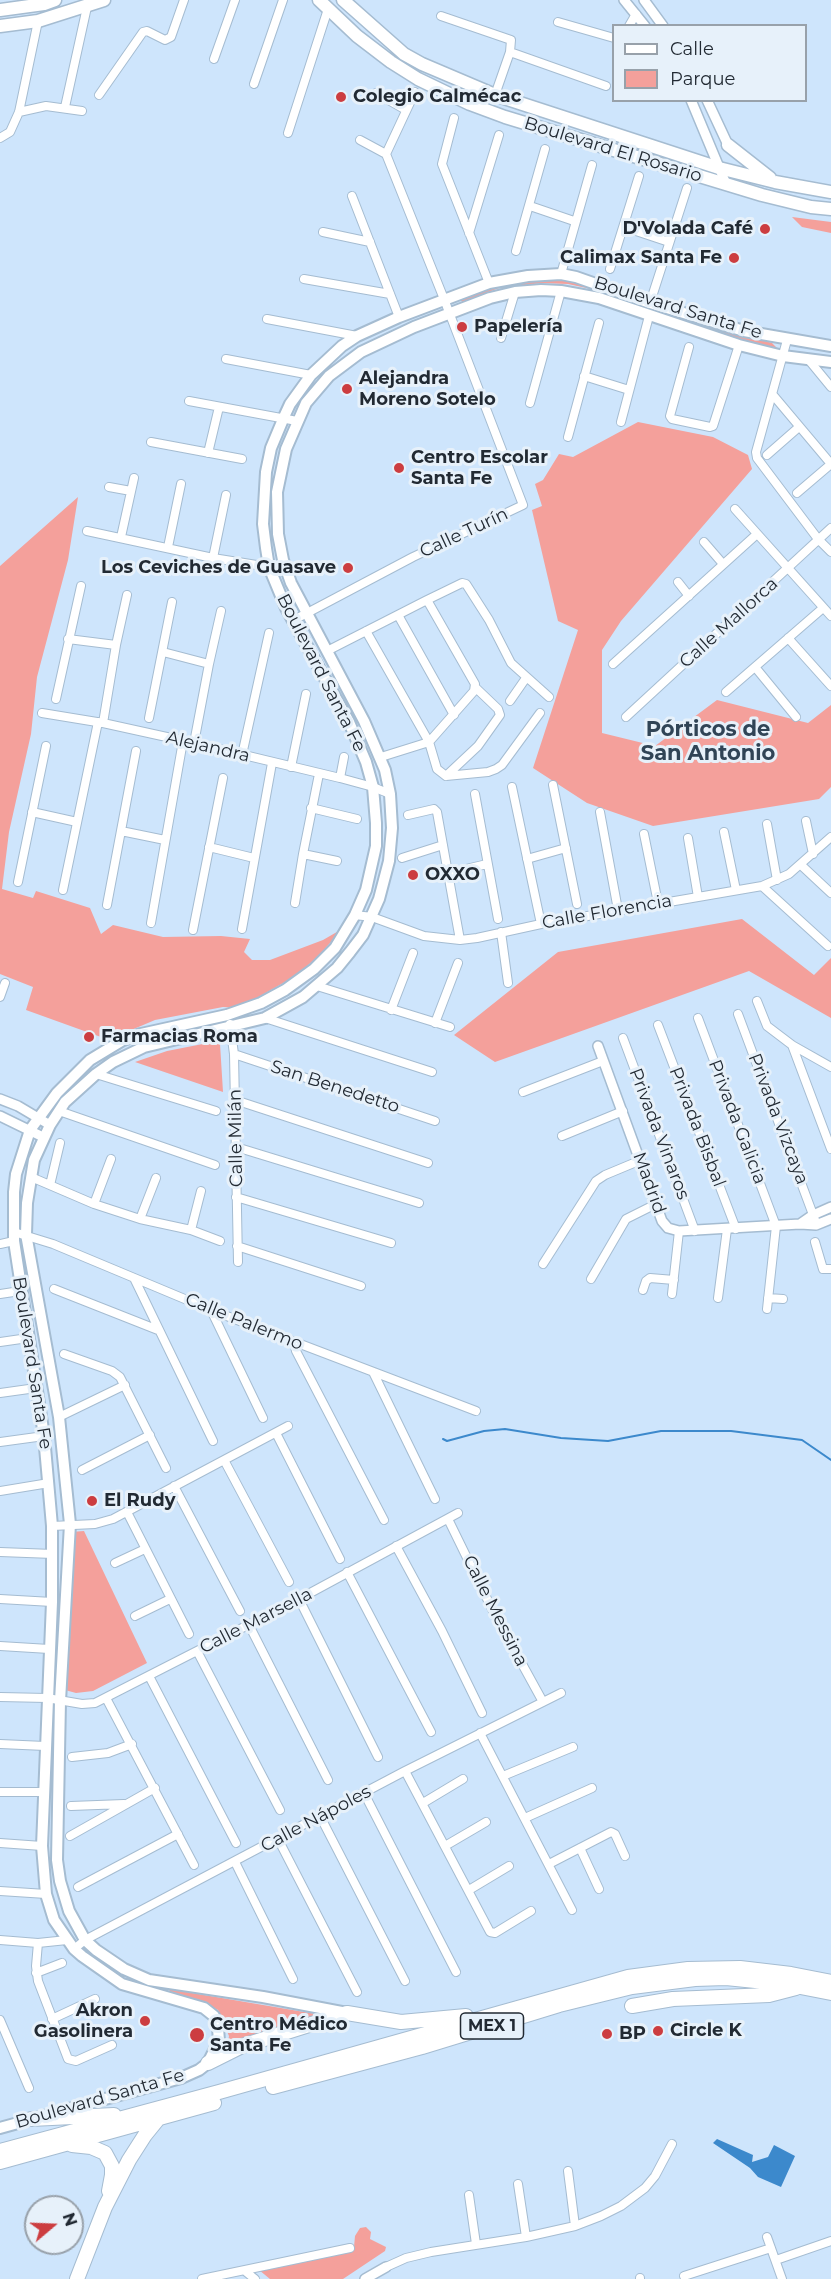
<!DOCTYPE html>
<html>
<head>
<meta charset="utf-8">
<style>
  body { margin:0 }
  #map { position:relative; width:831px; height:2279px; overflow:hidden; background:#cee5fc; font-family:Montserrat,sans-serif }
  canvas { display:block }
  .legend { position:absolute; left:612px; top:24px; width:195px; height:78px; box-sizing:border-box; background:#e7f1fa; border:2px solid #98a1aa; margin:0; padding:8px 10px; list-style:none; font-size:18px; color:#222a33 }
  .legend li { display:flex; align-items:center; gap:12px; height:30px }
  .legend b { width:30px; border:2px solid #98a1aa }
  .north { position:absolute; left:24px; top:2195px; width:60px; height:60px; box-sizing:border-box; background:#e7f1fa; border:2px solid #98a1aa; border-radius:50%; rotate:71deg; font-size:16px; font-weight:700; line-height:24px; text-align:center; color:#222a33 }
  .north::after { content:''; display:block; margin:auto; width:21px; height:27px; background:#cc3d40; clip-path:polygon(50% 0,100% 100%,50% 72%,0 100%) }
</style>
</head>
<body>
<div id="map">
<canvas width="831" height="2279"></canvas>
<ul class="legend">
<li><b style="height:8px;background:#fff"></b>Calle</li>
<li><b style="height:16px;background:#f4a09b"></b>Parque</li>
</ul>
<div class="north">N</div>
</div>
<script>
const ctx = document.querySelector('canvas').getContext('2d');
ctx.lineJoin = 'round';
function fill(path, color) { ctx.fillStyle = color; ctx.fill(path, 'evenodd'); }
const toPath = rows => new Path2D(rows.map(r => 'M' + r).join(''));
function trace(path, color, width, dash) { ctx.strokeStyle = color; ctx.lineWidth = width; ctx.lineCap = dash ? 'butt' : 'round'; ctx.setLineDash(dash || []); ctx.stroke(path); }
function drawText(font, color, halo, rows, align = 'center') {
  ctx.font = font + ' Montserrat,sans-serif'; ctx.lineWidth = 6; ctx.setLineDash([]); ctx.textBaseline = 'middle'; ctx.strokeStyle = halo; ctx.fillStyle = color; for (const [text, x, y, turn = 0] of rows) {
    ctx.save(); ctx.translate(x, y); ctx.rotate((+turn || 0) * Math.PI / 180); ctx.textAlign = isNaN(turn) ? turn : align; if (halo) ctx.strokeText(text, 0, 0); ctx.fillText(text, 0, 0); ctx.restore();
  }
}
fill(toPath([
  [792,217,831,222,831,233,802,227],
  [559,277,595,288,591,289,568,284,542,283,499,288,463,302,461,301,461,298,498,284],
  [705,324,772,343,777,348,751,345,705,328],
  [638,422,713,437,748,455,752,469,621,621,602,650,602,733,655,746,717,700,808,723,831,705,831,787,819,799,653,826,587,803,533,768,578,630,558,621,532,510,542,506,535,484,543,480,559,454,573,457],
  [78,497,68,560,37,677,31,734,9,832,2,889,33,898,36,891,90,908,101,934,113,925,163,937,221,936,250,939,244,952,252,960,270,960,323,940,342,929,318,957,292,978,239,1008,223,1007,155,1020,129,1031,112,1041,26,1010,33,987,0,974,0,566],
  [742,919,814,975,831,958,831,1018,749,971,495,1062,454,1035,558,952],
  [218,1041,220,1044,223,1092,135,1062,167,1051],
  [84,1531,147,1663,93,1691,76,1693,65,1690,71,1532],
  [169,1989,316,2014,329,2015,227,2047,229,2036,218,2010,202,2002,170,1992],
  [366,2227,371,2232,370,2239,386,2247,385,2251,343,2279,270,2279,259,2270,349,2250,354,2247,355,2236,360,2228]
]), '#f4a09b');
fill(toPath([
  [717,2139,753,2155,752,2162,768,2157,774,2145,795,2156,781,2187,758,2177,750,2168,713,2143]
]), '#3c89cc');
trace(toPath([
  [443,1439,447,1441,484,1431,505,1429,561,1438,608,1441,661,1431,731,1431,802,1440,831,1460]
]), '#3c89cc', 2);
const minor = toPath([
  [441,16,511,40,510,52,495,95],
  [558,22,614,38],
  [629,26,636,14],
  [510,52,606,86],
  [214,59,235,0],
  [254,84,283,0],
  [376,93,406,110],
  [99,95,143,32,147,31,165,40,171,37,184,0],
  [65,107,87,7],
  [19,112,46,106,82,111],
  [454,118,442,164,489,283],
  [288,133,328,9],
  [0,138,10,132,19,112,38,21],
  [360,140,386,154],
  [352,196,399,317],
  [530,206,574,221],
  [624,227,669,242],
  [323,232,370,242],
  [469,233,499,135],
  [516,251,545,149],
  [610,269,639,176],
  [561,274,592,165],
  [304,279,390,294],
  [650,303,687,188],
  [267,319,357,336],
  [501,338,515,292],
  [787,340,756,452,757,458,818,539,831,552],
  [689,347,670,416,672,419,710,427,713,426,739,345],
  [226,359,311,375],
  [808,359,831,387],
  [584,376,629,390],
  [773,395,831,464,797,493],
  [189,401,297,421],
  [530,403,561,291],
  [621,422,649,316],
  [568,437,599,323],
  [151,442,242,459],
  [208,453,219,407],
  [767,455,799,427],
  [109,487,131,491],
  [735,509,831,616],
  [87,531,213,558,269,567],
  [121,537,134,478],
  [704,542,723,564],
  [168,547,181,484],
  [213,558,226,495],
  [678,582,689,596],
  [427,600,462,583,466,584,489,620,511,663,549,697],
  [398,615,454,715],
  [292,621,413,557,523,505,444,299,386,154,415,92],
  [366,631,429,742,437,769,446,776,488,772,496,769,502,765,540,713],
  [788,638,831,686],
  [68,639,116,645],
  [327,651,427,600,475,684,474,691,429,742,381,757],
  [163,652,209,664],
  [613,664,757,534],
  [755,667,796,717],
  [726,692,823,608],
  [56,699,81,586],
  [510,701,526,678],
  [42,713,103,723,194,743,340,778,373,787,390,794],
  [626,717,831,528],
  [149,718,172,602],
  [103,723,116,645,127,595],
  [194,743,209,664,221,611],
  [242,755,269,633],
  [291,767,306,694],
  [446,776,478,746,500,715,498,709,476,688],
  [340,778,344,757],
  [553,785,577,904],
  [512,787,541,924],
  [475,794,498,919],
  [311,808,357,819],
  [32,812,77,822],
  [600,812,618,910],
  [408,815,434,809,437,812,460,940],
  [806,821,813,854],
  [767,824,777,880],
  [121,831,165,840],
  [724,832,736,890],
  [644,834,658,903],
  [688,838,698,897],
  [209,847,254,858],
  [303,854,337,861],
  [402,858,443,845],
  [527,859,566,848],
  [801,865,831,893],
  [449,873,487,864],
  [18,882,46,746],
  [762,886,828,946],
  [63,890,98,722],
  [295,903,303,854,319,774],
  [107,905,136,751],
  [355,915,372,917,424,936,460,940,477,938,541,924,762,886,789,874,831,837],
  [151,923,183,741],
  [242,929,272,763],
  [193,930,223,778],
  [501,932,508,983],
  [317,986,450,1027],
  [0,997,5,983],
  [757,1001,767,1026,792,1045,831,1067],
  [391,1010,413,953],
  [738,1014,815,1220],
  [265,1018,432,1072],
  [698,1018,776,1226,767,1309],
  [435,1023,458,963],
  [230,1024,234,1054,238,1262],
  [658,1025,736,1229],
  [623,1038,695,1231],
  [792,1045,831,1149],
  [234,1054,435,1121],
  [96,1074,216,1111],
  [523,1092,603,1061],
  [235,1100,428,1163],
  [59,1111,215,1165],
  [562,1136,623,1111],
  [236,1147,419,1203],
  [31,1177,94,1204,140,1219,191,1230,220,1241],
  [50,1185,60,1143],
  [236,1197,391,1243],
  [94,1204,111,1159],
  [140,1219,156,1178],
  [191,1230,201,1191],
  [14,1232,53,1244,211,1310,476,1411],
  [815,1242,823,1269,831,1269],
  [0,1244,14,1241],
  [237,1246,361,1286],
  [543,1264,596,1181,605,1175,641,1160],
  [134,1278,213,1441],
  [591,1279,626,1219,656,1204],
  [54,1289,158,1330],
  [643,1290,646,1281,650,1278,674,1280],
  [0,1294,20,1291],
  [672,1294,679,1231],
  [718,1298,727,1229],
  [768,1298,783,1299],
  [211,1310,263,1418],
  [0,1342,28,1338],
  [294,1342,296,1351,384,1520],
  [64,1354,112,1371,120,1377,166,1468],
  [373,1372,435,1499],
  [0,1393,36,1388],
  [59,1417,125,1385],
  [276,1433,340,1559],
  [0,1442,44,1436],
  [224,1460,289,1582],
  [82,1470,150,1435],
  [174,1486,240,1611],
  [0,1491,49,1483],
  [127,1512,189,1634],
  [448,1519,493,1611,543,1702],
  [52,1526,95,1524,113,1519,288,1426],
  [396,1546,442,1631,482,1713],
  [0,1552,53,1554],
  [115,1563,145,1549],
  [347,1572,431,1732],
  [0,1599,52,1602],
  [299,1599,378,1757],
  [135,1616,170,1599],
  [249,1625,328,1780],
  [0,1646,49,1649],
  [197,1651,280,1810],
  [149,1676,236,1843],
  [0,1697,47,1698,82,1704,95,1703,299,1599,458,1513],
  [106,1698,194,1865],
  [480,1733,572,1910],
  [0,1744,45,1746],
  [72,1757,108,1753,132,1744],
  [405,1771,490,1932,495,1933,531,1911],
  [503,1776,573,1747],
  [0,1792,45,1792],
  [364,1793,456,1972],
  [423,1803,463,1779],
  [71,1806,124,1804],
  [320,1816,405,1981],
  [525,1818,592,1788],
  [70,1836,155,1788],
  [278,1839,357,1992],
  [0,1843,42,1846],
  [445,1846,486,1822],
  [580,1848,599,1889],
  [235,1862,293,1979],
  [549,1864,611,1832,615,1834,625,1856],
  [78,1887,178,1834],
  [469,1890,509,1866],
  [0,1891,46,1894],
  [0,1940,38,1943,67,1940],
  [38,1943,36,1966,38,1981,68,2059,76,2061,112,2045],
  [74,1949,85,1940,405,1771,561,1693],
  [36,1973,62,1963],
  [52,2019,95,1999],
  [0,2020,29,2088],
  [568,2171,575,2226],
  [518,2184,526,2237],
  [469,2195,476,2244],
  [767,2237,782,2279],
  [776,2260,831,2241],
  [386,2267,406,2258,431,2252,526,2237,575,2226,601,2216,621,2206,645,2188,655,2176,672,2144],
  [245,2271,255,2279],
  [684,2276,771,2248],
  [640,2278,640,2279],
  [202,2279,350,2248]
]);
const tertiary = toPath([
  [624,0,645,26],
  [644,0,663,26],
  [691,100,726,184],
  [707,100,728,145],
  [598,1046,662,1221,668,1228,679,1231,800,1224,816,1225,831,1219],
  [0,1099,18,1106,50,1125],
  [0,1116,43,1137],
  [800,1224,813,1215,831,1207],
  [365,2279,386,2267]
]);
const secondary = toPath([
  [347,2013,263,1997,149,1980,124,1969,96,1950,85,1940,69,1911,60,1881,57,1860,60,1701,70,1524,59,1417,26,1234,27,1203,34,1160,50,1125,65,1102,96,1074,113,1062,144,1047,265,1018,303,997,337,968,350,952,363,935,379,899,389,861,392,828,390,794,385,770,364,721,291,583,283,560,278,534,277,492,286,449,306,403,329,376,361,352,414,327,490,298,515,292,541,290,561,291,599,298,739,345,783,356,831,362],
  [0,2128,181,2078,199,2070,208,2063,219,2041,218,2028,214,2016,204,2008,122,1984,82,1956,74,1949,54,1920,46,1894,42,1846,52,1602,52,1526,44,1436,14,1241,14,1192,16,1174,30,1130,57,1093,90,1060,123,1040,141,1034,227,1015,261,1003,285,990,314,969,335,948,355,915,366,890,376,846,376,823,373,787,366,762,349,722,286,608,269,567,266,548,263,524,266,472,271,448,284,417,290,404,311,375,342,346,357,336,399,317,489,283,528,276,561,274,576,277,650,303,744,331,831,346]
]);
const primary = toPath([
  [319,0,357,36,391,62,418,79,470,104,505,117,762,195,811,207,831,209],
  [343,0,404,54,422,64,495,95,719,168,775,182,831,192],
  [0,10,44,4,55,0],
  [0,26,38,21,104,0],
  [728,145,770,178]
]);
const trunk = toPath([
  [632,2006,673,1999,769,1995,796,1988],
  [208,2063,242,2046,347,2013,401,2022,466,2016],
  [273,2087,422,2047,559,2005,632,1987,695,1979,726,1978,785,1984,831,1993],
  [31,2119,114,2115],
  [72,2145,91,2147,105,2153,112,2166,112,2175,109,2191],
  [0,2151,219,2092,628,1977,688,1969,740,1968,791,1974,831,1982],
  [0,2162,214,2103],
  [77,2279,105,2207,129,2160,145,2135,158,2119]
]);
trace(minor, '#a5bcd1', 10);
trace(tertiary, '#a5bcd1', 12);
trace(secondary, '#a5bcd1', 14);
trace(primary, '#a5bcd1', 15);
trace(trunk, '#a5bcd1', 16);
trace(minor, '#fff', 8);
trace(tertiary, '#fff', 9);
trace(secondary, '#fff', 10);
trace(primary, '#fff', 12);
trace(trunk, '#fff', 14);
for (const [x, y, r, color] of [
  [341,97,6,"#cc3d40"],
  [765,229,6,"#cc3d40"],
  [734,258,6,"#cc3d40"],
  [462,327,6,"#cc3d40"],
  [347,389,6,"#cc3d40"],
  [399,468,6,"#cc3d40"],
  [348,568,6,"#cc3d40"],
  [413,875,6,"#cc3d40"],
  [89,1037,6,"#cc3d40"],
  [92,1501,6,"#cc3d40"],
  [145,2021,6,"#cc3d40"],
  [658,2031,6,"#cc3d40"],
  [607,2034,6,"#cc3d40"],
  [197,2035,8,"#cc3d40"]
]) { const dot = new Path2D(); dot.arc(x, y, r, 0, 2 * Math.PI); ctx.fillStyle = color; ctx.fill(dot); trace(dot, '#e7f1fa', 2); }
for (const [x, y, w] of [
  [492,2026,63]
]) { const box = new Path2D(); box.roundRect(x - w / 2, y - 13, w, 26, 4.5); ctx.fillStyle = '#e7f1fa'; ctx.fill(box); trace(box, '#222a33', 1.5); }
drawText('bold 16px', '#222a33', null, [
  ["MEX 1",492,2026]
]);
drawText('bold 18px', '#222a33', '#e7f1fa', [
  ["Colegio Calmécac",353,97],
  ["D'Volada Café",753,229,"right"],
  ["Calimax Santa Fe",722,258,"right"],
  ["Papelería",474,327],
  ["Alejandra",359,379],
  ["Moreno Sotelo",359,400],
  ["Centro Escolar",411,458],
  ["Santa Fe",411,479],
  ["Los Ceviches de Guasave",336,568,"right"],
  ["OXXO",425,875],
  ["Farmacias Roma",101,1037],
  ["El Rudy",104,1501],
  ["Akron",133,2011,"right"],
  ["Gasolinera",133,2032,"right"],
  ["Centro Médico",210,2025],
  ["Santa Fe",210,2046],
  ["Circle K",670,2031],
  ["BP",619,2034]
], 'left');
drawText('18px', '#222a33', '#e7f1fa', [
  ["Boulevard El Rosario",613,150,17],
  ["Boulevard Santa Fe",678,308,17],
  ["Calle Turín",464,533,-25],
  ["Calle Mallorca",729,623,-42],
  ["Boulevard Santa Fe",321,673,63],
  ["Alejandra",208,747,13],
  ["Calle Florencia",607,912,-10],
  ["San Benedetto",335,1087,18],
  ["Privada Vizcaya",778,1119,69],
  ["Privada Galicia",737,1122,69],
  ["Privada Bisbal",697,1127,69],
  ["Privada Vinaros",659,1134,69],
  ["Calle Milán",236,1138,-91],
  ["Madrid",649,1183,70],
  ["Calle Palermo",244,1322,22],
  ["Boulevard Santa Fe",32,1363,81],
  ["Calle Messina",495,1611,63],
  ["Calle Marsella",256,1621,-27],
  ["Calle Nápoles",316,1819,-28],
  ["Boulevard Santa Fe",100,2099,-16]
]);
drawText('bold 21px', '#304456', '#e7f1fa', [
  ["Pórticos de",708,730],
  ["San Antonio",708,754]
]);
</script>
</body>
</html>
